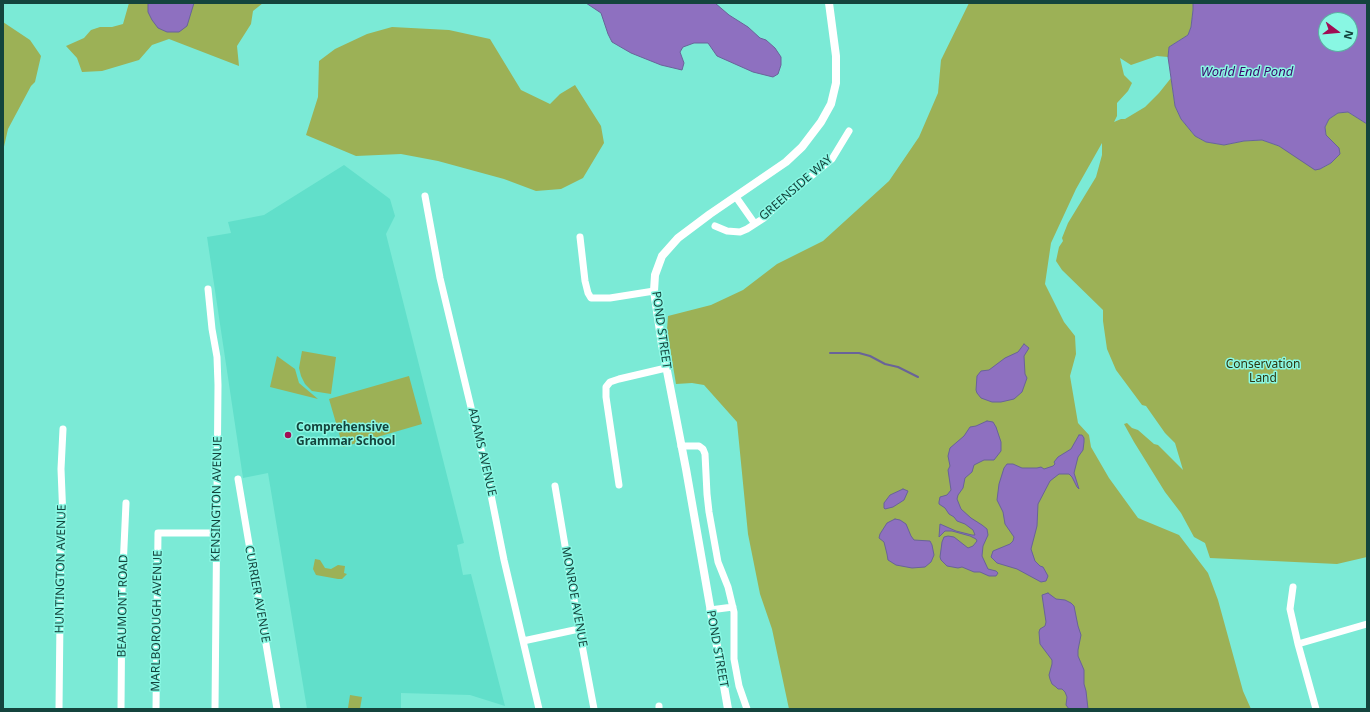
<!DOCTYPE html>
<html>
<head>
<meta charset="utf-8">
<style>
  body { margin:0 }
  #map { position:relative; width:1370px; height:712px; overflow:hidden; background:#7bead6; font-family:"Noto Sans",sans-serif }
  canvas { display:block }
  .frame { position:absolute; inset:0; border:4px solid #14443d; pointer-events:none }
  .north { position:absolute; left:1318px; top:12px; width:40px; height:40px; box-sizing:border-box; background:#89f7e3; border:1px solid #5aafa1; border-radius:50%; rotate:106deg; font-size:11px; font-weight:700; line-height:16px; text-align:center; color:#14443d }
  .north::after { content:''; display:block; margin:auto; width:14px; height:18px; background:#a00d54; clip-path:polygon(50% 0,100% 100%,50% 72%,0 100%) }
</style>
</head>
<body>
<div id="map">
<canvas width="1370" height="712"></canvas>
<div class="frame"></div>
<div class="north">N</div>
</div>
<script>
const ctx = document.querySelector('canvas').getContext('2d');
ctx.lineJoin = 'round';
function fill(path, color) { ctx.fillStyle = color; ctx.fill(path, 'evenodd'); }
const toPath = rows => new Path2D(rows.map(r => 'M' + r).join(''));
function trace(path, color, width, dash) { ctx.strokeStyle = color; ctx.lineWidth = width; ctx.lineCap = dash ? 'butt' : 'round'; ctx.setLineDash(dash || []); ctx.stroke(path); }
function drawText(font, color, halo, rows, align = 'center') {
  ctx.font = font + ' "Noto Sans",sans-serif'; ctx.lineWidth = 3; ctx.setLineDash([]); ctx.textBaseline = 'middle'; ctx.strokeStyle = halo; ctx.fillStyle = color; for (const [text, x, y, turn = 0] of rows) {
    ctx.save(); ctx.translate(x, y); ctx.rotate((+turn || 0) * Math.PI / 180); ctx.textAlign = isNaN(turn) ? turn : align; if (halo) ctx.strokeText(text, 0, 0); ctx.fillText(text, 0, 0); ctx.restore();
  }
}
fill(toPath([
  [344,165,390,199,395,216,386,234,464,543,457,545,463,575,471,574,505,706,470,695,401,693,401,709,307,709,268,473,243,478,207,237,231,233,228,222,264,215]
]), '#61dfca');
fill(toPath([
  [129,3,263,3,253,11,251,24,237,46,239,66,169,39,152,45,139,60,102,71,82,72,77,58,66,46,84,38,91,30,100,27,112,27,123,24],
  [969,3,1193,3,1193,10,1191,27,1188,35,1169,47,1168,57,1157,56,1131,65,1120,58,1124,75,1132,83,1128,91,1117,103,1117,116,1114,122,1121,119,1125,119,1145,107,1159,93,1171,78,1175,106,1181,119,1195,136,1206,142,1224,145,1244,141,1262,140,1279,146,1320,169,1331,163,1339,154,1339,148,1326,135,1325,127,1329,119,1338,113,1348,112,1367,124,1367,557,1337,564,1210,558,1205,543,1194,537,1181,513,1165,492,1134,442,1124,424,1127,423,1132,428,1138,430,1154,444,1158,445,1183,470,1175,443,1165,433,1146,406,1142,405,1116,370,1107,349,1103,321,1103,310,1062,270,1056,261,1059,247,1063,241,1062,238,1068,223,1096,177,1102,155,1102,143,1076,189,1051,243,1045,284,1064,322,1075,336,1076,354,1070,376,1078,423,1089,435,1091,447,1109,478,1138,518,1179,535,1208,573,1218,600,1243,691,1251,709,789,709,772,629,760,594,748,534,737,422,704,385,692,383,676,384,667,330,668,316,711,305,743,290,777,264,823,241,889,181,919,137,938,93,941,60],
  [3,22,30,40,41,56,35,82,31,86,8,129,3,151],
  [392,27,449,30,490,39,521,90,550,104,560,94,575,85,601,126,604,143,583,178,561,189,536,191,504,179,438,161,401,154,356,156,306,135,318,97,319,61,335,49,367,34],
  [302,351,336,357,331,394,312,391,305,384,301,376,299,368],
  [277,356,295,369,299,383,318,399,270,387],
  [409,376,422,424,343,447,329,399],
  [315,559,320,560,325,568,331,569,338,565,345,566,344,573,347,574,342,579,338,579,316,575,313,569],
  [350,695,362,697,360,709,343,709,343,708,348,708]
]), '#9cb156');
const water = toPath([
  [148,3,194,3,187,26,179,32,167,32,158,28,152,20,148,12,148,3],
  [586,3,715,3,729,15,748,27,760,38,766,40,775,48,781,57,781,65,778,74,773,77,753,72,717,56,708,43,694,43,683,47,680,52,684,63,682,70,661,65,631,53,612,42,608,34,601,13,586,3],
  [1193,3,1367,3,1367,124,1348,112,1338,113,1329,119,1325,127,1326,135,1339,148,1340,154,1331,163,1320,169,1315,170,1279,146,1262,140,1244,141,1224,145,1206,142,1195,136,1181,119,1175,106,1168,57,1169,47,1188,35,1191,27,1193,10,1193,3],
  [1326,20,1350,20,1350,44,1326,44,1326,20],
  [1024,344,1029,348,1024,356,1025,374,1027,378,1022,392,1014,399,1001,402,992,402,981,398,977,393,976,390,977,376,981,371,989,370,1005,358,1018,352,1024,344],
  [987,421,993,422,996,427,1001,442,1001,451,994,460,984,460,974,465,972,472,965,478,963,488,958,495,957,499,961,509,971,518,982,525,987,529,988,535,983,546,982,556,988,569,996,571,998,573,996,576,989,576,980,572,974,572,962,567,958,568,947,566,941,560,940,557,942,542,944,537,948,536,954,537,968,548,973,546,977,541,976,539,970,536,952,531,945,531,939,537,940,524,956,531,972,535,975,535,973,530,965,524,957,521,954,517,949,514,945,508,939,504,939,502,940,497,947,495,951,490,948,470,950,466,948,456,950,448,964,436,970,427,976,426,987,421],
  [1079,435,1082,435,1084,438,1084,442,1083,450,1078,457,1074,473,1079,489,1077,487,1072,477,1069,474,1059,474,1050,481,1038,504,1037,526,1031,549,1035,561,1040,566,1043,567,1048,576,1046,581,1041,582,1017,569,997,563,991,557,993,551,1010,544,1013,541,1014,537,1005,524,1003,512,997,500,999,484,1004,468,1007,464,1013,464,1022,468,1037,468,1041,467,1044,469,1053,466,1055,464,1054,462,1058,457,1071,449,1079,435],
  [903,489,908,491,904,500,893,507,885,509,884,508,884,503,890,495,903,489],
  [895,519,900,520,906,524,911,536,914,540,930,541,932,545,934,555,931,562,925,567,912,568,896,565,888,560,887,554,884,542,879,538,880,534,887,523,895,519],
  [1048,593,1056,599,1065,600,1071,603,1074,606,1078,626,1081,635,1078,650,1078,656,1084,670,1084,684,1086,691,1088,709,1069,709,1066,705,1067,697,1065,692,1062,689,1058,689,1056,687,1052,684,1050,679,1049,675,1052,664,1052,660,1040,644,1039,632,1040,629,1045,626,1046,622,1042,595,1048,593]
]);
fill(water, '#8e70c0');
trace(water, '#696399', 1);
trace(toPath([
  [830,353,859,353,870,356,885,364,898,367,918,377]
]), '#696399', 2);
trace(toPath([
  [425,196,440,278,486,470,504,560,539,709],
  [736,197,755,224],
  [715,226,727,231,740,232,747,229,764,218,793,191,832,159,849,131],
  [580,237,585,281,588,293,591,298,610,298,654,291],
  [208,289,212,329,217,357,218,385,215,709],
  [681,446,699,446,703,449,705,454,707,494,709,512,718,562,728,587,734,612,734,659,739,686,747,709],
  [238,479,277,709],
  [619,485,606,397,606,387,610,382,619,379,666,368],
  [555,486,579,629,594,709],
  [1293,587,1290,609,1298,644,1316,709],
  [710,610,733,607],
  [523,641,579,629],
  [1298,644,1367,624],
  [659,706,659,709],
  [59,709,61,528,63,519,61,469,63,429],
  [121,709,122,590,126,503],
  [156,709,158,533,216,533]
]), '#fff', 7);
trace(toPath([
  [728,709,686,469,662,345,654,291,655,275,662,256,678,238,710,214,786,162,802,147,821,122,831,104,836,83,836,56,829,3]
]), '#fff', 8);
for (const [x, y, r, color] of [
  [288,435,4,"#a00d54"]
]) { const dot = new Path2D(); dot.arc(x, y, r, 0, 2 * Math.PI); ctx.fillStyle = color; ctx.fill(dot); trace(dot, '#89f7e3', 1.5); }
drawText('12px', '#14443d', '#89f7e3', [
  ["GREENSIDE WAY",796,188,-41],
  ["POND STREET",661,330,82],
  ["ADAMS AVENUE",482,452,77],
  ["KENSINGTON AVENUE",217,499,-89],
  ["HUNTINGTON AVENUE",61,569,-89],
  ["CURRIER AVENUE",257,594,80],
  ["MONROE AVENUE",574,597,80],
  ["BEAUMONT ROAD",123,606,-89],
  ["MARLBOROUGH AVENUE",157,621,-89],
  ["POND STREET",717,649,80]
]);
drawText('12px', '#2d360f', '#89f7e3', [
  ["Conservation",1263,365],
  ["Land",1263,379]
]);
drawText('bold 12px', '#14443d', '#89f7e3', [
  ["Comprehensive",296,428],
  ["Grammar School",296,442]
], 'left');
drawText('italic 13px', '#3b066b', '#89f7e3', [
  ["World End Pond",1247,72]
]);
</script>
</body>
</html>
